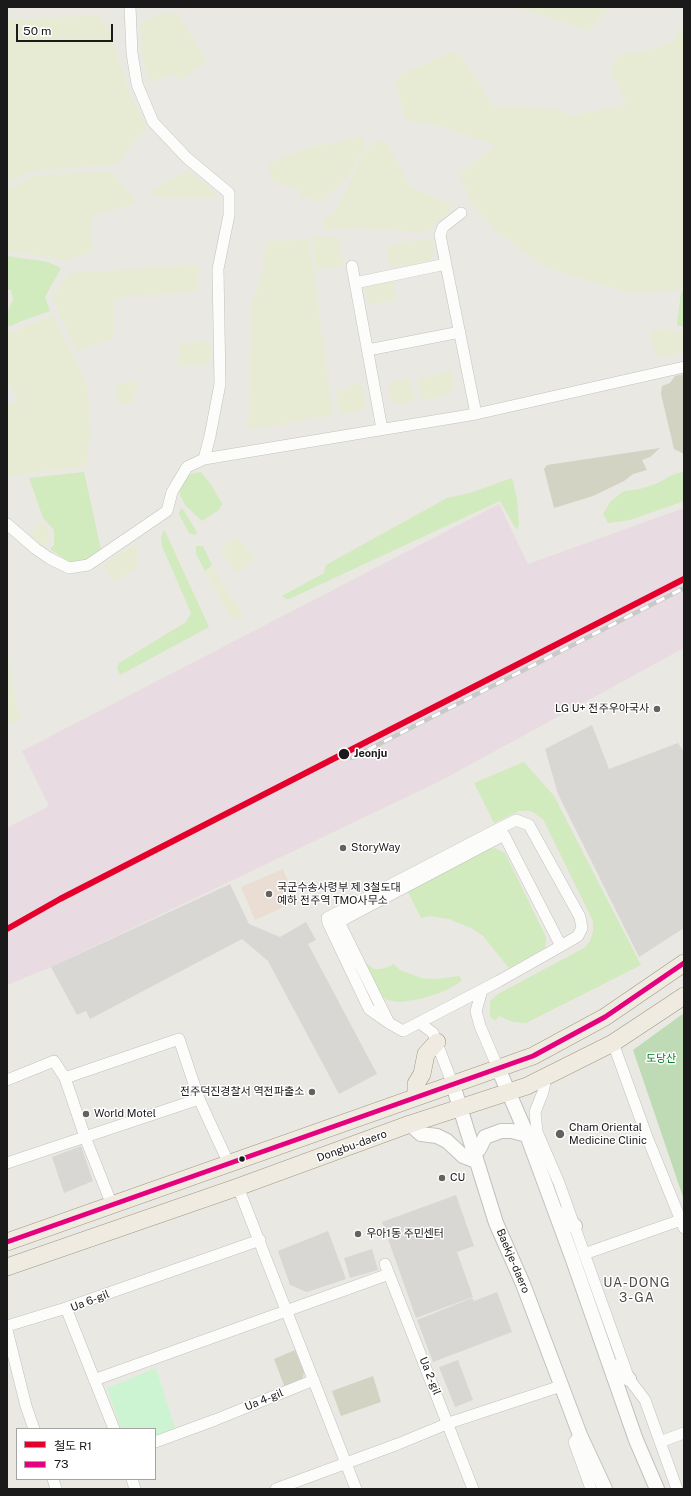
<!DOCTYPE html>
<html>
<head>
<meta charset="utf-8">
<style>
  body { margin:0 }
  #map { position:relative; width:691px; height:1496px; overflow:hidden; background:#eae8e2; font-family:"Public Sans","Noto Sans KR",sans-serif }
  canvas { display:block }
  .frame { position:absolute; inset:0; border:8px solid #1a1a1a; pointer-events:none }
  .legend { position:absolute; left:16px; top:1428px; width:140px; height:52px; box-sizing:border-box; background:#fff; border:1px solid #a3a3a3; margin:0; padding:5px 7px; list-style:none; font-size:12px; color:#1a1a1a }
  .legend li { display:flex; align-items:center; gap:8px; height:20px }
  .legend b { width:20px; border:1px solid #a3a3a3 }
  .scale { position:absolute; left:16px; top:24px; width:97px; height:18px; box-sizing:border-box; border:2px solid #1a1a1a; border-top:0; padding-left:5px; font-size:12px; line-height:14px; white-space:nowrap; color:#1a1a1a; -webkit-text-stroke:3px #fff; paint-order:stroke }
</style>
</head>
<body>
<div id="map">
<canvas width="691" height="1496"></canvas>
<div class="frame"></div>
<ul class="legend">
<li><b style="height:5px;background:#e4002b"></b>철도 R1</li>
<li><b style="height:5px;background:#e5007d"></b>73</li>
</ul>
<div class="scale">50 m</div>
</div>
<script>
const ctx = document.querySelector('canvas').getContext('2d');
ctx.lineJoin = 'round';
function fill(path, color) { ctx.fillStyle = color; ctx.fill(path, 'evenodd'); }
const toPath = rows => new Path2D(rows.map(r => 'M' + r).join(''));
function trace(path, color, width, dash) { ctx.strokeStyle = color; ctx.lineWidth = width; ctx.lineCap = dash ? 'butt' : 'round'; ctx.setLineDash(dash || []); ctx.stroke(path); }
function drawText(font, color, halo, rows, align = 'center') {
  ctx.font = font + ' "Public Sans","Noto Sans KR",sans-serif'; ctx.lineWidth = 3; ctx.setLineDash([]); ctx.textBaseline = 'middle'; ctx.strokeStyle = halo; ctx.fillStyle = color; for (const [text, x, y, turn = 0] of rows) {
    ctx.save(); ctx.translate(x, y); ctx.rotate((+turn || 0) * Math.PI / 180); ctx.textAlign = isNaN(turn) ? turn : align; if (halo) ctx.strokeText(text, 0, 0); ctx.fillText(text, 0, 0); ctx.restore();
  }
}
fill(toPath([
  [592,725,609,769,678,743,684,752,684,928,639,957,558,794,545,749]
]), '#d9d7d4');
fill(toPath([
  [499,504,528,564,684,508,684,648,440,781,51,967,7,985,7,828,49,806,22,751]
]), '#e8dbe1');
fill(toPath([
  [283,869,297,901,255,920,241,887]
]), '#eaded4');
fill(toPath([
  [684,374,684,454,674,449,661,394,662,386,670,383,675,376],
  [660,448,650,457,642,460,647,470,633,474,624,481,593,496,554,508,544,469,547,465],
  [295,1350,304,1372,302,1381,285,1388,274,1359],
  [373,1376,381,1402,341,1416,332,1391]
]), '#d2d3c3');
fill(toPath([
  [508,7,610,7,588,31,530,11],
  [177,12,206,60,181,81,172,74,149,82,142,52,140,24,157,14],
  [99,15,109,31,131,98,147,127,116,164,28,172,10,182,7,182,7,20],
  [684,22,684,290,626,292,544,267,495,230,470,201,460,174,495,145,444,127,405,120,396,82,402,74,451,52,460,55,494,107,557,109,571,116,627,104,609,69,620,55,658,48,675,40],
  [364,136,365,145,347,178,322,201,314,202,313,197,301,197,299,188,273,183,268,164,307,148],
  [375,141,387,143,411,187,451,205,450,210,425,233,362,228,323,229,322,220,333,215,346,191,360,157],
  [188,170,207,185,218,197,157,198,151,191],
  [111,171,137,203,91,216,91,252,67,260,7,251,7,188,13,188,32,176],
  [312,237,339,238,344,265,316,270],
  [432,238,435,253,430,260,404,267,402,265,390,265,386,246],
  [309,239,333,415,248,430,252,301,261,281,266,242],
  [200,265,197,291,113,298,113,339,95,344,88,348,76,350,52,298,68,273],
  [393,281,396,300,368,305,365,289,370,285],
  [53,315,87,385,91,437,89,441,87,466,7,476,7,407,18,400,11,388,7,384,7,334],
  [669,329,673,332,684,331,684,353,658,357,655,354,650,332,651,331],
  [210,341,211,359,205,366,178,366,178,357,179,356,178,344],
  [452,370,455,384,449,394,422,400,417,379],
  [410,378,415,400,396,404,392,401,388,387,391,386,391,382],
  [138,381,138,388,134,389,135,402,118,404,116,384],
  [361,382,366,406,363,409,341,415,336,391,350,389,350,385],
  [41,521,50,532,45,547,29,537],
  [234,537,236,537,254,556,254,559,239,572,236,572,222,554,221,550],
  [135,544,138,547,137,568,115,581,104,569,107,562],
  [212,565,218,578,244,616,235,619,230,616,205,571],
  [7,651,18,715,21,720,7,724]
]), '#e8ebd4');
fill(toPath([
  [7,256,48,262,61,268,45,297,50,311,24,320,9,327,7,322,7,312,13,300,11,290,7,290],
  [684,290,684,326,678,326,677,324,681,292],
  [84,472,101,550,85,561,69,562,50,549,54,545,54,530,43,518,29,478],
  [201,472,212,486,222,504,219,510,202,521,185,505,180,495,180,485,182,479,190,474],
  [682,472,684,473,684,501,630,520,608,523,603,514,611,501,624,491,640,489,658,483,672,475],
  [512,478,517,499,519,526,516,529,500,501,289,599,286,599,282,596,324,573,326,565,447,498,470,493],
  [182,508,197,532,195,535,189,533,179,514,180,510],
  [164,529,209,627,120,675,117,668,119,663,186,622,191,613,162,546,161,538],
  [196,546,203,546,212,565,205,571,196,554],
  [524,762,554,796,641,965,526,1023,513,1022,499,1016,495,1021,490,1016,490,1001,498,994,584,948,590,941,593,932,593,921,543,819,531,811,519,811,494,823,474,783],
  [495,848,505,853,546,937,545,948,509,968,483,936,473,929,449,919,429,916,421,918,407,890,488,849],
  [364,962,374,969,380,969,386,968,394,964,400,970,421,978,435,979,459,976,462,980,454,986,440,993,420,999,400,1002,387,1000,382,997]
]), '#d1eabe');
fill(toPath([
  [684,1013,684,1200,633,1050]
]), '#bfdbb5');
fill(toPath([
  [156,1368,175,1428,155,1436,155,1429,121,1429,107,1388]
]), '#cdf4d2');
fill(toPath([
  [230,884,249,924,280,937,306,922,316,940,308,944,377,1074,339,1094,268,961,242,939,90,1019,86,1011,77,1015,51,967],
  [81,1146,93,1181,64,1193,52,1157],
  [456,1195,474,1246,457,1252,473,1297,416,1318,382,1222],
  [328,1231,346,1279,307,1292,290,1285,278,1251],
  [372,1249,378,1270,350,1278,344,1258],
  [497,1292,512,1332,433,1362,417,1320,472,1298,474,1301],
  [458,1360,473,1400,455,1407,439,1367]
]), '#d8d7d4');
const minor = toPath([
  [461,213,443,227,440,235,476,414],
  [352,266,382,429],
  [355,283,446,264],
  [368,350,460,332],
  [204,459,476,414,684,367],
  [7,524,36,549,49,558,69,568,88,565,167,511,172,492,187,467,204,459,210,436,220,384,218,269,229,215,229,193,187,158,153,122,137,84,132,53,130,7],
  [504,835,561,946,499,981,403,1031,389,1023,339,922,504,835],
  [482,990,476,1011,480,1026,498,1068],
  [389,1023,369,1009,328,923,327,918,494,831,516,820,529,825,580,917,582,928,578,936,561,946],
  [420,1023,433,1033,453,1085],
  [613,1043,647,1137,684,1228],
  [546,1077,543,1092,535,1112,537,1132,559,1183,629,1379,645,1400,677,1489],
  [65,1078,179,1039,199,1099,229,1164],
  [7,1080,54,1061,65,1078,85,1137,112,1205],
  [7,1163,199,1099],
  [238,1187,356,1489],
  [584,1254,681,1220,684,1221],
  [385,1264,473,1489],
  [66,1308,114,1429],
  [7,1326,66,1308,260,1240],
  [7,1330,26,1406,34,1429],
  [94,1380,389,1274],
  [580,1435,574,1442,591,1489],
  [155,1442,215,1420,314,1380],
  [660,1442,684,1433],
  [53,1479,56,1489],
  [132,1479,135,1489],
  [276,1489,398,1444,449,1423,561,1386]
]);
const tertiary = toPath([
  [498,1068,527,1135,572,1257,636,1440,657,1489],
  [453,1085,496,1223,523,1284,580,1435,605,1489],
  [410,1124,421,1134,437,1136,447,1141,463,1156,476,1161],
  [474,1154,479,1149,485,1137,501,1131,512,1131,527,1135],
  [556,1212,575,1226],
  [610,1364,629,1379]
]);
const primary = toPath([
  [416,1097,416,1084,422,1074,426,1054,437,1042],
  [7,1242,533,1056,605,1017,684,963],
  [7,1267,238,1187,410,1124,527,1086,613,1043,684,996]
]);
trace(minor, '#c2c1be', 12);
trace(tertiary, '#c2c1be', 16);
trace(primary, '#9f9880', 18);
trace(minor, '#fcfcfb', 11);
trace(tertiary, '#fcfcfb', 14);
trace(primary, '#f0ebe1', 17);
const rail = toPath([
  [352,758,684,588]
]);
trace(rail, '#c9c9c8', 4.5);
trace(rail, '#fff', 3, [9]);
trace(toPath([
  [7,1242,533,1056,605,1017,684,963]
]), '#e5007d', 5);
trace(toPath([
  [7,929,60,899,684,579]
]), '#e4002b', 6);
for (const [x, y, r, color] of [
  [657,709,4,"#636260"],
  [344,754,6,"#1a1a1a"],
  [343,848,4,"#636260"],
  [269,894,4,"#636260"],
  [312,1092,4,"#636260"],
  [86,1114,4,"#636260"],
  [560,1134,5,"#636260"],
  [242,1159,3.5,"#1a1a1a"],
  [442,1178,4,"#636260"],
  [358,1234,4,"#636260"]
]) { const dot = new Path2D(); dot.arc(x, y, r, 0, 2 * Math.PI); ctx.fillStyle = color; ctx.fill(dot); trace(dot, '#fff', 1.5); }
drawText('11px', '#1a1a1a', '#fff', [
  ["LG U+ 전주우아국사",649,709,"right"],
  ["StoryWay",351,848],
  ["국군수송사령부 제 3철도대",277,888],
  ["예하 전주역 TMO사무소",277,901],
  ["전주덕진경찰서 역전파출소",304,1092,"right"],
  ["World Motel",94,1114],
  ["Cham Oriental",569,1128],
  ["Medicine Clinic",569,1141],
  ["CU",450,1178],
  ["우아1동 주민센터",366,1234]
], 'left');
drawText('bold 11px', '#1a1a1a', '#fff', [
  ["Jeonju",354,754]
], 'left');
drawText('11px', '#047d1c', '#fff', [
  ["도당산",661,1059]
]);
drawText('11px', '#1a1a1a', '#fff', [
  ["Dongbu-daero",352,1146,-20],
  ["Baekje-daero",513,1261,67],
  ["Ua 6-gil",90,1301,-21],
  ["Ua 2-gil",430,1376,68],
  ["Ua 4-gil",264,1400,-22]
]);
ctx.letterSpacing = '1px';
drawText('13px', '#4d4d4d', '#fff', [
  ["UA-DONG",637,1283],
  ["3-GA",637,1298]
]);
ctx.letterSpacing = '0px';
</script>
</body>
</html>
